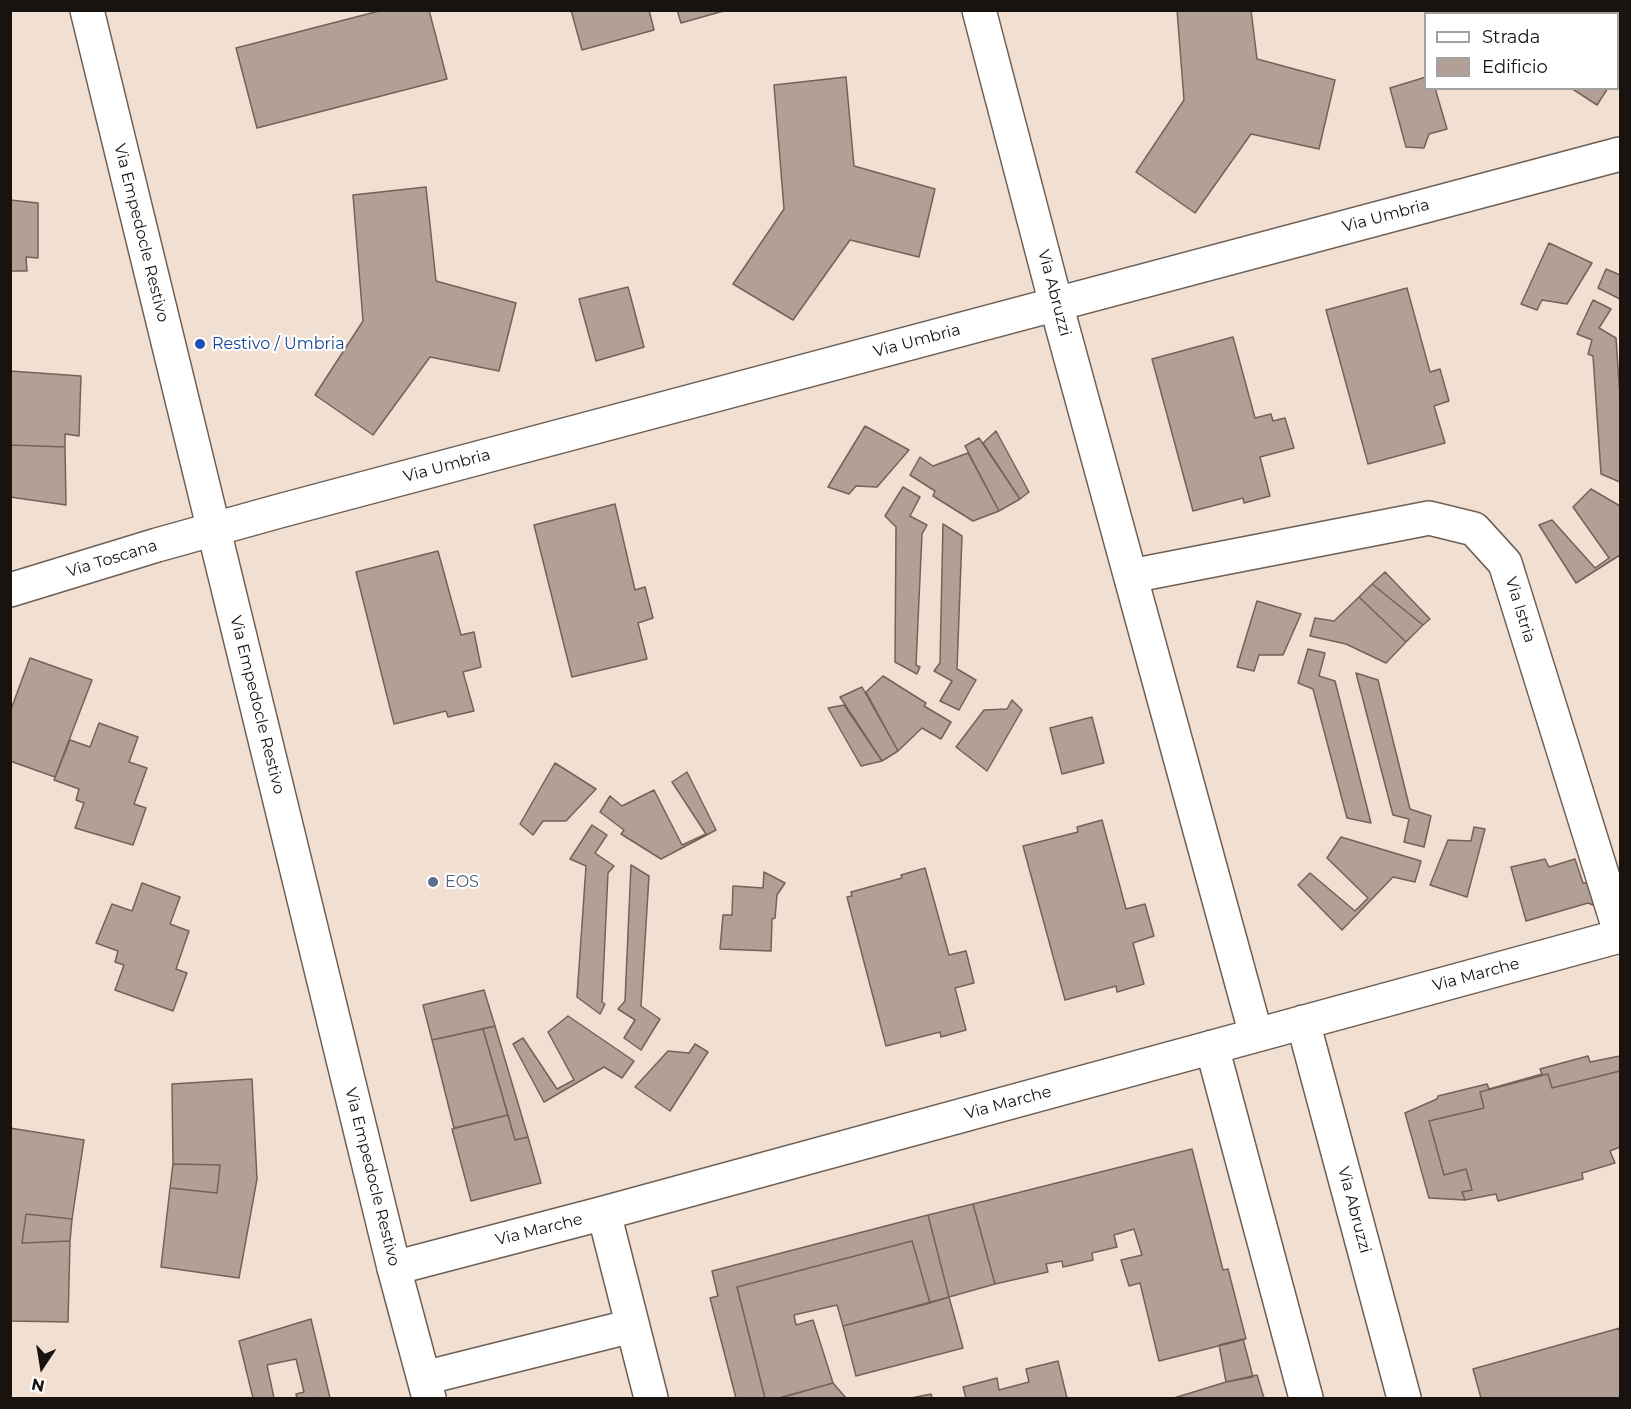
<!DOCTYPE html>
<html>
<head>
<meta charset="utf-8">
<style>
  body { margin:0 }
  #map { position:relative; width:1631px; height:1409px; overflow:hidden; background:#f1dfd2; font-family:Montserrat,sans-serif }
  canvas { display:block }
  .frame { position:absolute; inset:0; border:12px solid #19130f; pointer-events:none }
  .legend { position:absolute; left:1424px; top:12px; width:195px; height:78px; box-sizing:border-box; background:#fff; border:2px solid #a3a19f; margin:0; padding:8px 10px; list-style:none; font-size:18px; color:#19130f }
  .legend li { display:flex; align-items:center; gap:12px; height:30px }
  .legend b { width:30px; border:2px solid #a3a19f }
  .north { position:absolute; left:12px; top:1337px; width:60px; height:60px; -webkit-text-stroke:4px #fff; paint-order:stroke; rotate:192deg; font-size:16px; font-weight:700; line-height:24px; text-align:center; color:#19130f }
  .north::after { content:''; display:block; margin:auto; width:21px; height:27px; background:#19130f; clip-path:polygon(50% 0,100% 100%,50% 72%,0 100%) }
</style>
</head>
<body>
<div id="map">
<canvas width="1631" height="1409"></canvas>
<div class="frame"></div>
<ul class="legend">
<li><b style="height:8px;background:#fff"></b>Strada</li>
<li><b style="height:16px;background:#b29f95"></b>Edificio</li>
</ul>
<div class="north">N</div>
</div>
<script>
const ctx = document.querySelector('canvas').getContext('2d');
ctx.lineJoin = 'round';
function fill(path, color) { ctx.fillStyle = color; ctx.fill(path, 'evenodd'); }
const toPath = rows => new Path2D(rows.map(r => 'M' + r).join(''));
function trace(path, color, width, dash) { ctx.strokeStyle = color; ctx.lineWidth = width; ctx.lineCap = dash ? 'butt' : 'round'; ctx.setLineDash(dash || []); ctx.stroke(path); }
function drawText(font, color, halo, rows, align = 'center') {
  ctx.font = font + ' Montserrat,sans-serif'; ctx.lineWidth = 4.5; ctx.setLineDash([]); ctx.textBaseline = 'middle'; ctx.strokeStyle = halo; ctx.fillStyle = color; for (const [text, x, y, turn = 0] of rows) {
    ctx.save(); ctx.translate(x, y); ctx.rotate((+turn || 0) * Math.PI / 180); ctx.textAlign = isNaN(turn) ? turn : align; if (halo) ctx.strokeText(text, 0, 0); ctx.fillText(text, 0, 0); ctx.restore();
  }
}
const building = toPath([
  [383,10,429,10,447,79,257,128,236,48,383,10],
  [571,10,649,10,654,30,582,50,571,10],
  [677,10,727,10,681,23,677,10],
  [1177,10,1251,10,1257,59,1335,80,1319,149,1251,134,1195,213,1136,172,1184,100,1177,10],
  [1572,10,1620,10,1620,71,1618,75,1618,14,1570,14,1572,10],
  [846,77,854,166,935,189,919,257,850,240,793,320,733,284,784,209,774,85,846,77],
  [1426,77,1426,88,1435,88,1447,129,1429,134,1424,148,1406,147,1390,88,1426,77],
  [1571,88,1608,88,1597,105,1571,88],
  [426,187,436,281,516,303,499,371,430,357,373,435,315,395,363,321,353,195,426,187],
  [10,200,38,203,38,258,26,257,27,271,10,271,10,200],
  [1549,243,1592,263,1567,304,1542,300,1537,310,1521,304,1549,243],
  [1606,269,1620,275,1620,299,1598,288,1606,269],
  [628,287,644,347,596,361,579,299,628,287],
  [1407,288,1430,372,1440,369,1449,401,1434,406,1445,443,1368,464,1326,310,1407,288],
  [1593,300,1611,309,1599,328,1616,338,1620,397,1620,482,1601,474,1593,356,1588,354,1592,340,1577,334,1593,300],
  [1233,337,1255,418,1271,414,1273,421,1285,418,1294,448,1260,457,1270,496,1244,503,1243,498,1193,511,1152,359,1233,337],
  [10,371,81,376,79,436,65,434,65,447,10,445,10,371],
  [865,426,909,450,877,487,856,486,849,494,828,487,865,426],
  [996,431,1029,492,1020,499,983,443,996,431],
  [979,438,1020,499,999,511,965,446,979,438],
  [10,445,65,447,66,505,10,497,10,445],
  [968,453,999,511,973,521,933,496,935,491,910,475,920,457,933,466,968,453],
  [903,487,920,497,910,516,927,525,922,534,916,665,920,667,917,674,895,662,896,527,885,516,903,487],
  [1591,489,1620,506,1620,555,1576,583,1539,525,1552,520,1595,568,1609,558,1573,507,1591,489],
  [615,504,635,590,645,587,653,618,638,623,647,659,572,677,534,525,615,504],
  [943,524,962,536,957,669,976,680,959,710,940,701,952,681,934,671,940,663,943,524],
  [438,551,461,635,474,632,481,667,463,672,474,711,448,717,446,711,394,724,356,572,438,551],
  [1385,572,1430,619,1423,625,1372,584,1385,572],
  [1372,584,1423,625,1406,642,1359,597,1372,584],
  [1359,597,1406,642,1386,663,1346,644,1310,636,1315,618,1334,621,1359,597],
  [1257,601,1301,614,1283,655,1259,655,1254,671,1237,667,1257,601],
  [1308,649,1325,653,1319,676,1335,681,1371,823,1347,818,1313,689,1298,683,1308,649],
  [30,658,92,680,55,777,10,761,10,712,30,658],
  [1356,673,1378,680,1410,809,1431,816,1424,847,1404,842,1409,819,1393,815,1356,673],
  [883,676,926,703,924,706,951,722,941,739,922,728,898,751,866,692,883,676],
  [862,687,898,751,882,761,840,697,862,687],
  [1012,700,1022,710,987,771,956,747,984,710,1007,709,1012,700],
  [844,705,882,761,861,766,828,708,844,705],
  [1092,717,1104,763,1062,774,1050,728,1092,717],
  [99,723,138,737,129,762,147,768,134,804,146,808,133,845,75,828,84,803,76,800,79,789,54,780,70,740,90,747,99,723],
  [555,763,596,789,566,821,543,821,533,835,520,824,555,763],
  [687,772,716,830,661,859,621,834,624,830,600,812,610,796,622,806,654,790,682,845,706,834,672,782,687,772],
  [1102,820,1126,909,1145,904,1154,936,1133,943,1144,984,1117,992,1116,986,1065,1000,1023,846,1078,832,1077,827,1102,820],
  [592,825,607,835,595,853,614,866,608,873,602,1002,605,1004,600,1014,577,997,586,866,570,859,592,825],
  [1474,827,1485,829,1467,897,1430,885,1448,840,1471,841,1474,827],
  [1341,837,1421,861,1415,882,1393,877,1342,930,1298,885,1310,873,1355,911,1368,898,1327,858,1341,837],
  [1545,859,1549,867,1575,859,1583,883,1597,883,1593,905,1588,903,1526,921,1511,867,1545,859],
  [631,865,649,876,641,1006,660,1019,641,1050,624,1038,635,1020,618,1009,625,1001,631,865],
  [925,868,949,955,966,951,974,983,955,988,966,1030,941,1037,940,1032,886,1046,847,897,852,896,851,892,902,878,901,875,925,868],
  [764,872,785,883,777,895,775,918,772,919,771,951,720,949,723,915,732,915,733,886,763,888,764,872],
  [142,883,180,897,170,924,189,931,176,969,187,973,173,1011,115,990,124,965,115,962,118,951,96,943,112,904,132,911,142,883],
  [484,990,495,1026,432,1040,423,1005,484,990],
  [568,1016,634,1061,622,1078,604,1067,544,1102,513,1044,523,1038,557,1089,574,1080,548,1032,568,1016],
  [495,1026,528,1137,515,1140,483,1029,495,1026],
  [483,1029,508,1115,454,1128,432,1040,483,1029],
  [695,1044,708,1052,670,1111,635,1087,668,1051,689,1053,695,1044],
  [1588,1056,1590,1062,1620,1056,1620,1071,1552,1088,1548,1074,1480,1092,1484,1108,1429,1121,1444,1175,1466,1169,1472,1190,1462,1192,1465,1200,1429,1198,1405,1113,1437,1099,1438,1096,1487,1084,1489,1089,1542,1074,1540,1069,1588,1056],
  [1620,1071,1620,1147,1610,1151,1615,1163,1582,1173,1583,1179,1498,1201,1496,1194,1465,1200,1462,1192,1472,1190,1466,1169,1444,1175,1429,1121,1484,1108,1480,1092,1548,1074,1552,1088,1620,1071],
  [252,1079,257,1179,239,1278,161,1267,170,1188,217,1193,220,1165,173,1164,172,1084,252,1079],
  [508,1115,515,1140,528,1137,541,1183,471,1201,452,1129,508,1115],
  [10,1128,84,1140,72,1219,26,1214,22,1243,70,1241,68,1322,10,1321,10,1128],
  [1192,1149,1223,1270,1228,1269,1246,1339,1159,1361,1140,1283,1129,1286,1121,1260,1142,1255,1134,1229,1114,1235,1117,1247,1092,1253,1093,1260,1063,1267,1062,1261,1046,1264,1048,1272,995,1284,973,1204,1192,1149],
  [173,1164,220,1165,217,1193,170,1188,173,1164],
  [973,1204,995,1284,949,1297,928,1215,973,1204],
  [26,1214,72,1219,70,1241,22,1243,26,1214],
  [928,1215,949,1297,930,1303,912,1241,737,1287,765,1398,736,1398,710,1298,718,1296,712,1271,928,1215],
  [912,1241,930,1303,843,1326,837,1305,794,1315,796,1325,813,1320,833,1383,779,1398,765,1398,737,1287,912,1241],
  [949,1297,963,1348,856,1376,843,1326,949,1297],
  [311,1319,330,1398,297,1398,296,1394,304,1392,296,1359,267,1365,274,1398,253,1398,239,1341,311,1319],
  [1620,1328,1620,1398,1481,1398,1473,1369,1620,1328],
  [1243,1339,1253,1377,1226,1382,1219,1345,1243,1339],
  [1058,1361,1067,1398,966,1398,963,1387,997,1378,999,1390,1029,1382,1026,1369,1058,1361],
  [1257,1375,1264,1398,1174,1398,1226,1382,1257,1375],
  [833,1383,846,1398,780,1398,833,1383],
  [931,1394,932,1398,911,1398,931,1394]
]);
fill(building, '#b29f95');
trace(building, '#736259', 1.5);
const minor = toPath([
  [979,10,1056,304,1256,1035],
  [1131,576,1429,518,1474,529,1505,563,1620,932],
  [10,590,157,545,283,510,1620,154],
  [1303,1022,1404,1398],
  [1212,1047,1306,1398],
  [604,1213,651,1398],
  [394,1268,604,1213,1620,936],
  [424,1378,632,1326]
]);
const tertiary = toPath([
  [87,10,394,1268,429,1398]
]);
trace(minor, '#6e5f54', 36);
trace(tertiary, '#6e5f54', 36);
trace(minor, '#fff', 33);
trace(tertiary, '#fff', 33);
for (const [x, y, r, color] of [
  [200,344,6,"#1a4fb4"],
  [433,882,6,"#5c6f8a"]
]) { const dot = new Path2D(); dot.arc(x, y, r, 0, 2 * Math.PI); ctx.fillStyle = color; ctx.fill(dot); trace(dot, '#fff', 2); }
drawText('16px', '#19130f', '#fff', [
  ["Via Umbria",1386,216,-15],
  ["Via Empedocle Restivo",141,233,76],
  ["Via Abruzzi",1054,293,75],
  ["Via Umbria",917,341,-15],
  ["Via Umbria",447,466,-15],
  ["Via Toscana",112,559,-17],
  ["Via Istria",1520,610,73],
  ["Via Empedocle Restivo",257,705,76],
  ["Via Marche",1476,975,-15],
  ["Via Marche",1008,1103,-15],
  ["Via Empedocle Restivo",372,1177,76],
  ["Via Abruzzi",1354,1210,75],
  ["Via Marche",539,1230,-14]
]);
drawText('16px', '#164399', '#fff', [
  ["Restivo / Umbria",212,344]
], 'left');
drawText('16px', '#4e5e75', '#fff', [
  ["EOS",445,882]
], 'left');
</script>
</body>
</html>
